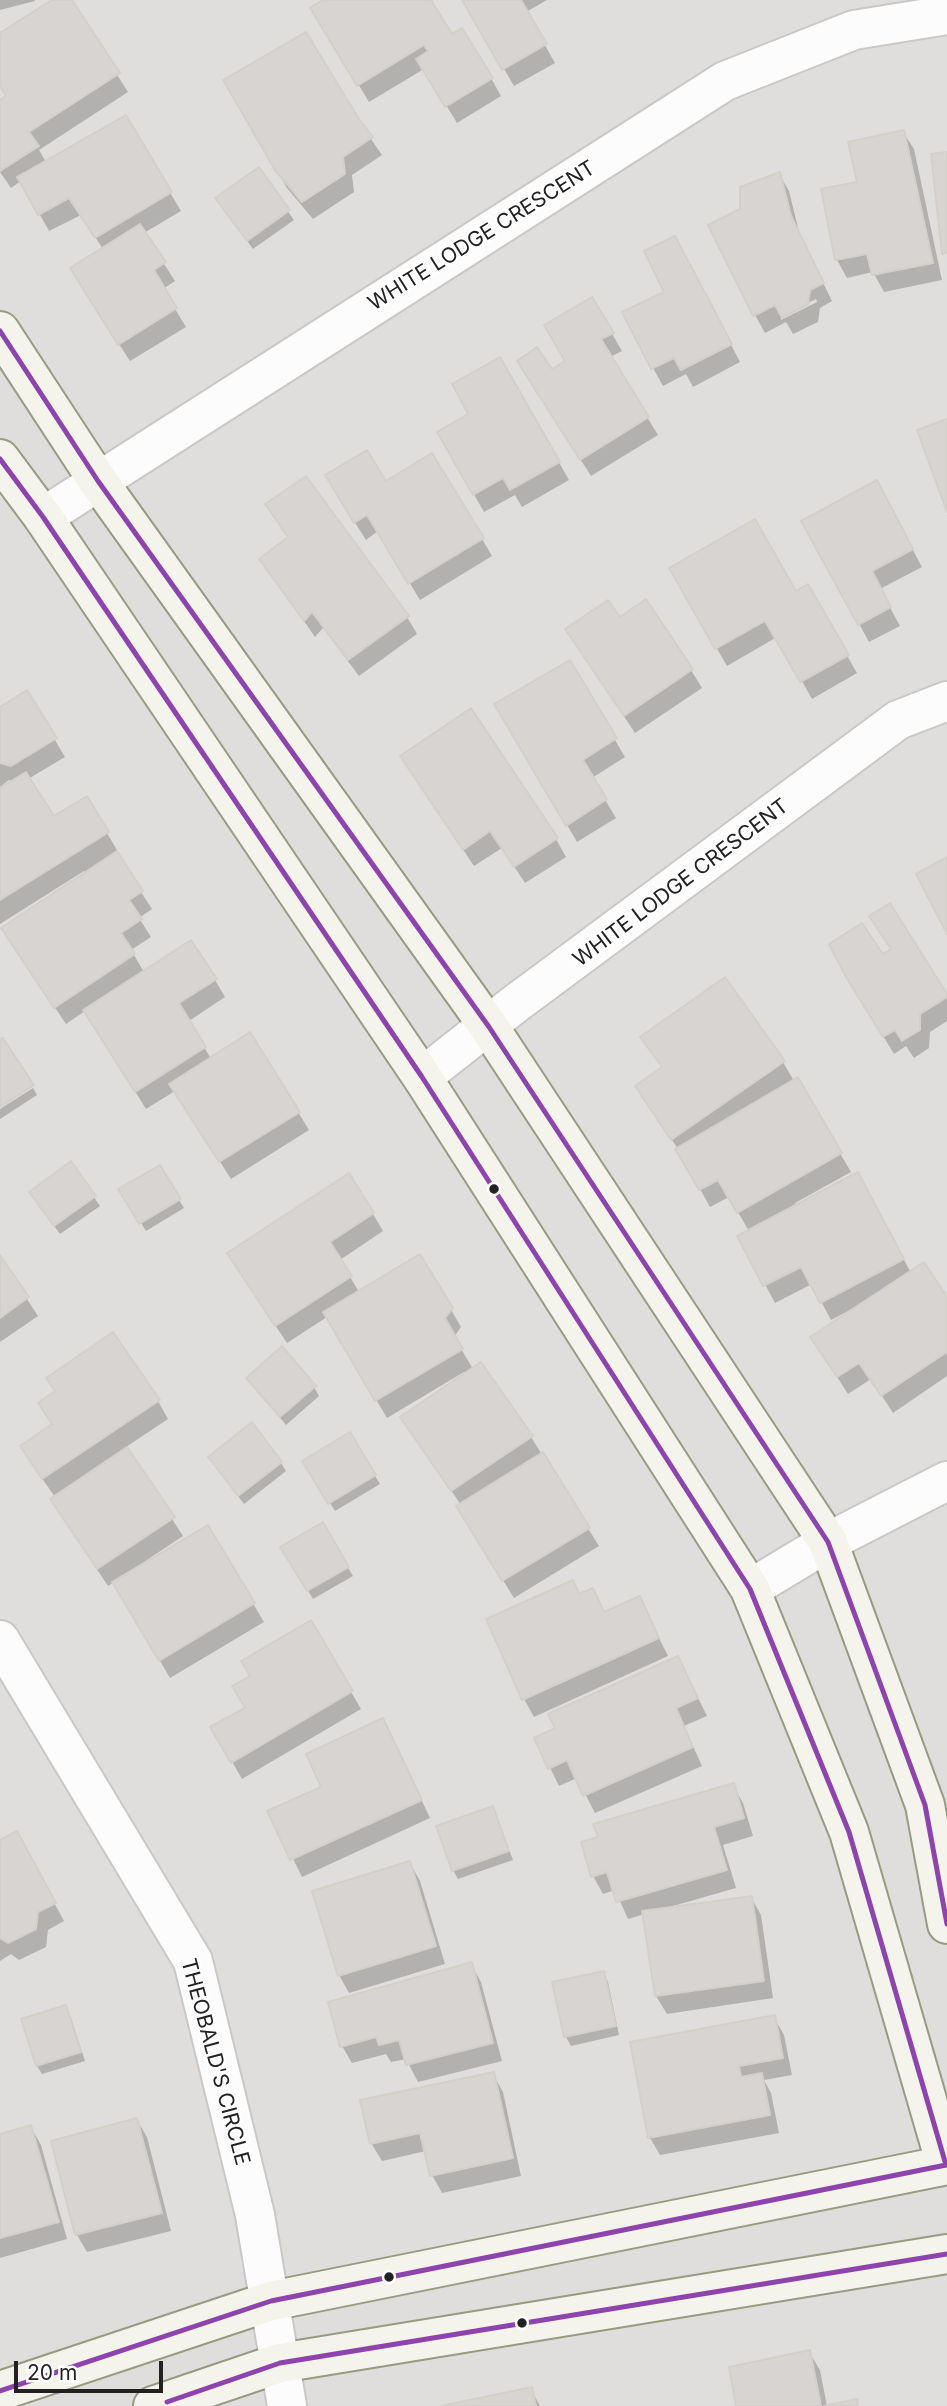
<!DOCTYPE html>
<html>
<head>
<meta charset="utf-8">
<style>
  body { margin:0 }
  #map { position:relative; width:947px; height:2406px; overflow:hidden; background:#f0eeeb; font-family:Inter,sans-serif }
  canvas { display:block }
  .scale { position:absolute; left:14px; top:2361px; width:149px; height:32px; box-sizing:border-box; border:4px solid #222; border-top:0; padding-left:9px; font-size:21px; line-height:24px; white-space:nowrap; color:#222; -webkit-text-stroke:5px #fff; paint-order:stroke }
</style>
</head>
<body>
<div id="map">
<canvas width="947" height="2406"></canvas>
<div class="scale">20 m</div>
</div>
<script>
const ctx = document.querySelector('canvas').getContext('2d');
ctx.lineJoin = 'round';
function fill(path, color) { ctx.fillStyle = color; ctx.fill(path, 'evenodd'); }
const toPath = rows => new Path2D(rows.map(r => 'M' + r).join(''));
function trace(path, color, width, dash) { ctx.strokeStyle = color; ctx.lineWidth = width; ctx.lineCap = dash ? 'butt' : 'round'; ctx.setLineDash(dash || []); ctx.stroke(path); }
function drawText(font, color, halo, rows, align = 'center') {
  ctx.font = font + ' Inter,sans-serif'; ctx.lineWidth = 5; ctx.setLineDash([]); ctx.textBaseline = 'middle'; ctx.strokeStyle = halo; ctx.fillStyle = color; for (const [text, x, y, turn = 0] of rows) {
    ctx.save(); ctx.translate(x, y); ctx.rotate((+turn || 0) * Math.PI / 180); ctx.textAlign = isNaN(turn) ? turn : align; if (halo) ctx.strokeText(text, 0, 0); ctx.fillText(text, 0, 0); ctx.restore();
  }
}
fill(toPath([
  [0,0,947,0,947,2406,0,2406]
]), '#dfdedc');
fill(toPath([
  [0,0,35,0,35,1,0,10],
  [55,0,69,0,128,92,39,150,46,162,125,117,181,211,144,233,175,281,163,289,186,327,130,361,82,287,103,249,81,215,49,231,21,181,11,188,0,172,0,102,7,97,0,86,0,35],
  [326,0,429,0,451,37,491,78,501,96,457,123,424,69,369,102,323,26],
  [464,0,547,0,526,12,555,63,514,86],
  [225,81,358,120,382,155,352,175,354,192,313,219,287,188],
  [903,132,914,149,942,280,884,292,873,272,847,278,837,260,823,191,859,183],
  [258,170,294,220,253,249,223,208],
  [779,174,789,191,800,236,832,301,820,308,818,322,793,334,786,322,765,333,755,315,742,210],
  [816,299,817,302,781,320,781,316],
  [685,256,740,362,693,387,686,374,663,386,653,368,666,292],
  [592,299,622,351,610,357,658,435,591,476,529,379,551,371,567,362],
  [500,359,569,480,522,507,515,495,484,512,439,433,471,414],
  [385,484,482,539,492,556,420,600,378,531,366,540,337,494],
  [886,500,922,567,880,589,900,626,869,642,803,521],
  [267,504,407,617,417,634,359,676,323,628,315,637,261,559,289,539],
  [671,569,796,593,807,586,857,673,812,699,777,637,727,666],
  [619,619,691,670,702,688,635,733,567,630],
  [569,662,625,757,592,778,616,818,577,842,497,705],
  [27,693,65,757,28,779,54,818,86,798,117,850,115,852,152,909,139,918,151,937,131,950,144,972,215,980,225,997,189,1021,211,1059,298,1112,309,1130,231,1179,175,1091,146,1109,85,1011,66,1024,13,946,86,874,84,871,0,924,0,790,14,781,9,780,0,787,0,709],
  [412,774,556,839,566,857,525,883,502,848,474,866],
  [890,905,947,997,947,1021,930,1032,929,1048,914,1058,906,1046,894,1054,858,995,892,950],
  [642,1038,783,1062,794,1081,797,1080,851,1172,795,1203,797,1206,868,1192,911,1273,947,1300,947,1376,893,1413,871,1379,848,1394,812,1338,851,1312,850,1310,831,1320,812,1284,775,1303,739,1236,749,1231,729,1197,710,1207,678,1149,637,1087,663,1069],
  [33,1088,37,1095,0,1119,0,1109],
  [71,1164,100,1206,60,1234,36,1201],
  [159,1167,184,1208,146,1231,121,1190],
  [373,1214,383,1231,340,1260,359,1292,420,1256,461,1327,454,1337,473,1369,531,1437,599,1546,514,1598,468,1524,461,1505,402,1418,465,1374,464,1372,387,1418,327,1317,287,1343,239,1271],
  [0,1258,38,1316,0,1342],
  [248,1378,314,1387,319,1396,286,1425],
  [158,1401,168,1419,126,1447,183,1536,141,1564,142,1566,208,1528,264,1622,170,1678,114,1582,108,1586,62,1517,55,1497,32,1464],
  [349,1434,380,1484,335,1511,304,1461],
  [281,1463,286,1471,244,1504,215,1466],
  [322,1524,353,1576,313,1599,282,1547],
  [580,1596,605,1614,639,1598,668,1656,534,1717,524,1699],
  [311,1623,361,1709,242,1779,213,1728,247,1709,252,1676],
  [678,1658,707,1716,684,1726,702,1766,595,1813,577,1778,559,1786,536,1739,557,1729],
  [392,1737,430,1818,302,1877,270,1812,324,1788],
  [733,1785,743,1803,753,1836,723,1845,736,1888,673,1906,673,1909,751,1897,761,1915,773,1998,667,2014,656,1996,645,1914,628,1919,615,1890,603,1894,593,1876],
  [493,1808,513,1860,458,1879,453,1870],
  [0,1842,26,1851,64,1921,48,1930,46,1947,19,1960,11,1954,0,1961],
  [410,1863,420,1881,445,1964,349,1993,339,1975],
  [471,1964,481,1982,502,2061,418,2082,406,2059,391,2062,386,2054,352,2063,342,2046],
  [603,1973,608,1982,619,2035,571,2046,566,2037,554,1984],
  [65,2007,70,2015,85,2061,42,2074,37,2066,23,2020],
  [774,2017,784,2035,792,2075,764,2080,771,2093,779,2133,660,2155,650,2138],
  [493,2074,503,2092,521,2176,442,2193,432,2175,426,2151,382,2161,371,2143],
  [137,2120,147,2137,171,2231,87,2252,77,2235],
  [31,2127,41,2145,67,2239,0,2258,0,2136],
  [809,2352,820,2370,827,2406,738,2406],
  [531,2389,540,2406,450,2406]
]), '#0003');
const building = toPath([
  [52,0,72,0,120,73,29,132,39,146,0,171,0,100,6,96,0,86,0,33,52,0],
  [323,0,431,0,452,34,462,28,493,78,445,107,416,59,428,51,424,45,357,86,310,8,323,0],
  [462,0,521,0,547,44,502,70,462,0],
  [306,32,359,119,373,137,343,157,345,174,302,202,275,170,223,80,306,32],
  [126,115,172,192,95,238,69,198,38,215,17,177,126,115],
  [904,130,933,263,872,275,867,254,835,260,821,189,857,182,848,142,904,130],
  [947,152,947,253,942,254,931,154,947,152],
  [259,167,290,210,247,241,215,198,259,167],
  [780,172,791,216,824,283,810,290,808,304,782,318,775,305,753,316,708,225,740,209,740,187,780,172],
  [140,224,166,262,154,270,177,308,118,345,70,268,140,224],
  [675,236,732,344,681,370,674,358,651,369,622,312,664,292,644,251,675,236],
  [592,297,614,333,601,339,649,417,580,460,517,361,537,347,552,369,565,361,544,325,592,297],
  [500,357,560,462,510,490,503,478,473,495,437,432,468,414,452,384,500,357],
  [947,419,947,512,917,430,947,419],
  [367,450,386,481,432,453,484,538,408,584,367,515,354,523,325,475,367,450],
  [306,476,409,616,348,660,312,612,304,621,259,559,288,537,265,504,306,476],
  [877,480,913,549,872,571,891,607,858,625,801,521,877,480],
  [755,519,796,591,808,584,849,655,800,682,765,621,715,649,669,568,755,519],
  [646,599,693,669,624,716,565,629,608,600,620,617,646,599],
  [570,660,617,738,583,760,607,799,566,826,494,704,570,660],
  [27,690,57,738,11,766,0,763,0,707,27,690],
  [471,708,558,838,514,867,490,831,463,850,400,756,471,708],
  [26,772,54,816,87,796,109,832,0,900,0,788,26,772],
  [117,851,143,891,129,900,142,919,121,933,135,954,54,1008,1,928,117,851],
  [947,857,947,934,916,874,947,857],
  [890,903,947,994,947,997,920,1014,920,1030,902,1041,895,1030,883,1037,846,977,829,944,862,923,883,954,891,949,869,916,890,903],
  [191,940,217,979,179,1003,206,1047,135,1092,83,1010,191,940],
  [725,977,785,1061,671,1140,635,1086,662,1067,640,1037,725,977],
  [250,1032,300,1112,219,1162,169,1084,250,1032],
  [3,1038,34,1085,0,1107,0,1039,3,1038],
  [798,1077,842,1153,737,1213,718,1180,699,1190,675,1149,798,1077],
  [71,1161,96,1196,54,1226,29,1192,71,1161],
  [160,1165,181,1199,139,1224,118,1189,160,1165],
  [858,1172,904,1259,820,1303,801,1267,763,1286,737,1236,858,1172],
  [349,1173,374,1213,330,1242,352,1276,275,1326,227,1253,349,1173],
  [420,1254,453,1308,445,1318,463,1349,375,1401,323,1312,420,1254],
  [0,1255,29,1297,0,1318,0,1255],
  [924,1262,947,1297,947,1352,881,1396,859,1363,837,1377,810,1337,924,1262],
  [113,1332,160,1400,42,1479,20,1446,52,1424,38,1403,55,1391,46,1378,113,1332],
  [282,1346,316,1386,280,1417,246,1378,282,1346],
  [481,1362,533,1436,451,1491,400,1417,481,1362],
  [252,1422,282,1462,238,1496,208,1457,252,1422],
  [350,1432,376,1475,328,1504,302,1461,350,1432],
  [127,1447,175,1517,97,1569,50,1499,127,1447],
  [543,1452,590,1528,502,1581,456,1506,543,1452],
  [323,1522,349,1567,307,1591,280,1547,323,1522],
  [208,1525,255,1603,159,1661,112,1582,208,1525],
  [573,1580,579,1594,593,1588,604,1612,640,1596,659,1638,522,1700,486,1619,573,1580],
  [311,1620,353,1691,231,1763,210,1727,245,1708,232,1686,250,1676,241,1661,311,1620],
  [678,1656,698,1698,676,1708,693,1747,583,1796,567,1760,548,1769,534,1738,555,1728,548,1714,678,1656],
  [383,1718,422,1800,290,1860,267,1811,321,1787,306,1754,383,1718],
  [734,1783,744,1818,714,1827,727,1870,616,1902,607,1872,591,1877,581,1842,598,1837,593,1824,734,1783],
  [493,1806,509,1851,452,1871,436,1826,493,1806],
  [17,1831,56,1903,38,1912,36,1929,8,1943,0,1938,0,1840,17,1831],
  [410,1861,436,1946,338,1976,312,1891,410,1861],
  [752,1896,764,1981,655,1996,642,1911,752,1896],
  [472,1962,493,2043,406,2065,399,2040,379,2045,376,2037,340,2047,328,2002,472,1962],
  [604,1971,616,2026,564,2037,552,1982,604,1971],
  [66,2005,81,2052,36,2066,21,2019,66,2005],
  [775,2015,783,2058,739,2066,741,2077,762,2073,770,2115,648,2138,630,2042,775,2015],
  [494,2072,513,2158,430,2176,420,2133,370,2144,360,2100,494,2072],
  [137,2118,162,2213,75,2235,51,2141,137,2118],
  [31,2125,59,2222,0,2238,0,2134,31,2125],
  [810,2350,821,2406,736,2406,729,2367,810,2350],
  [532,2387,536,2406,441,2406,532,2387],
  [857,2399,858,2406,824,2406,857,2399]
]);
fill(building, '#d7d4d2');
trace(building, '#d3d0cc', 2);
const street = toPath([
  [43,517,725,81,854,30,947,15],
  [422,1077,515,1004,898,720,947,701],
  [750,1589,828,1542,947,1481],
  [0,1640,193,1961,255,2215,287,2406]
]);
const secondary = toPath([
  [0,331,98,481,489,1027,828,1542,925,1805,947,1924],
  [0,459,43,517,422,1077,750,1589,849,1832,946,2165],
  [0,2391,271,2301,947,2165],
  [153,2406,280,2363,947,2254]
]);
trace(street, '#c9c8c7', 42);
trace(secondary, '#999a82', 42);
trace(street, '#fdfcfc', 38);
trace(secondary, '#f4f4ed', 38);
trace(toPath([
  [0,331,98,481,489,1027,828,1542,925,1805,947,1924],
  [0,459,43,517,422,1077,750,1589,849,1832,946,2165,271,2301,0,2391],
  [167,2402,280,2363,947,2254]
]), '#8e44ad', 5);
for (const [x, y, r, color] of [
  [494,1189,6,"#222"],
  [389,2277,6,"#222"],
  [522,2323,6,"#222"]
]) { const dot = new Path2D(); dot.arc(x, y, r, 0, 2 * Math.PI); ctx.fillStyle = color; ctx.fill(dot); trace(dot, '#fff', 2.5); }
drawText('21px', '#222', '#fff', [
  ["WHITE LODGE CRESCENT",482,236,-32],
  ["WHITE LODGE CRESCENT",681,883,-37],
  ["THEOBALD'S CIRCLE",215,2062,75]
]);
</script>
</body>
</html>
